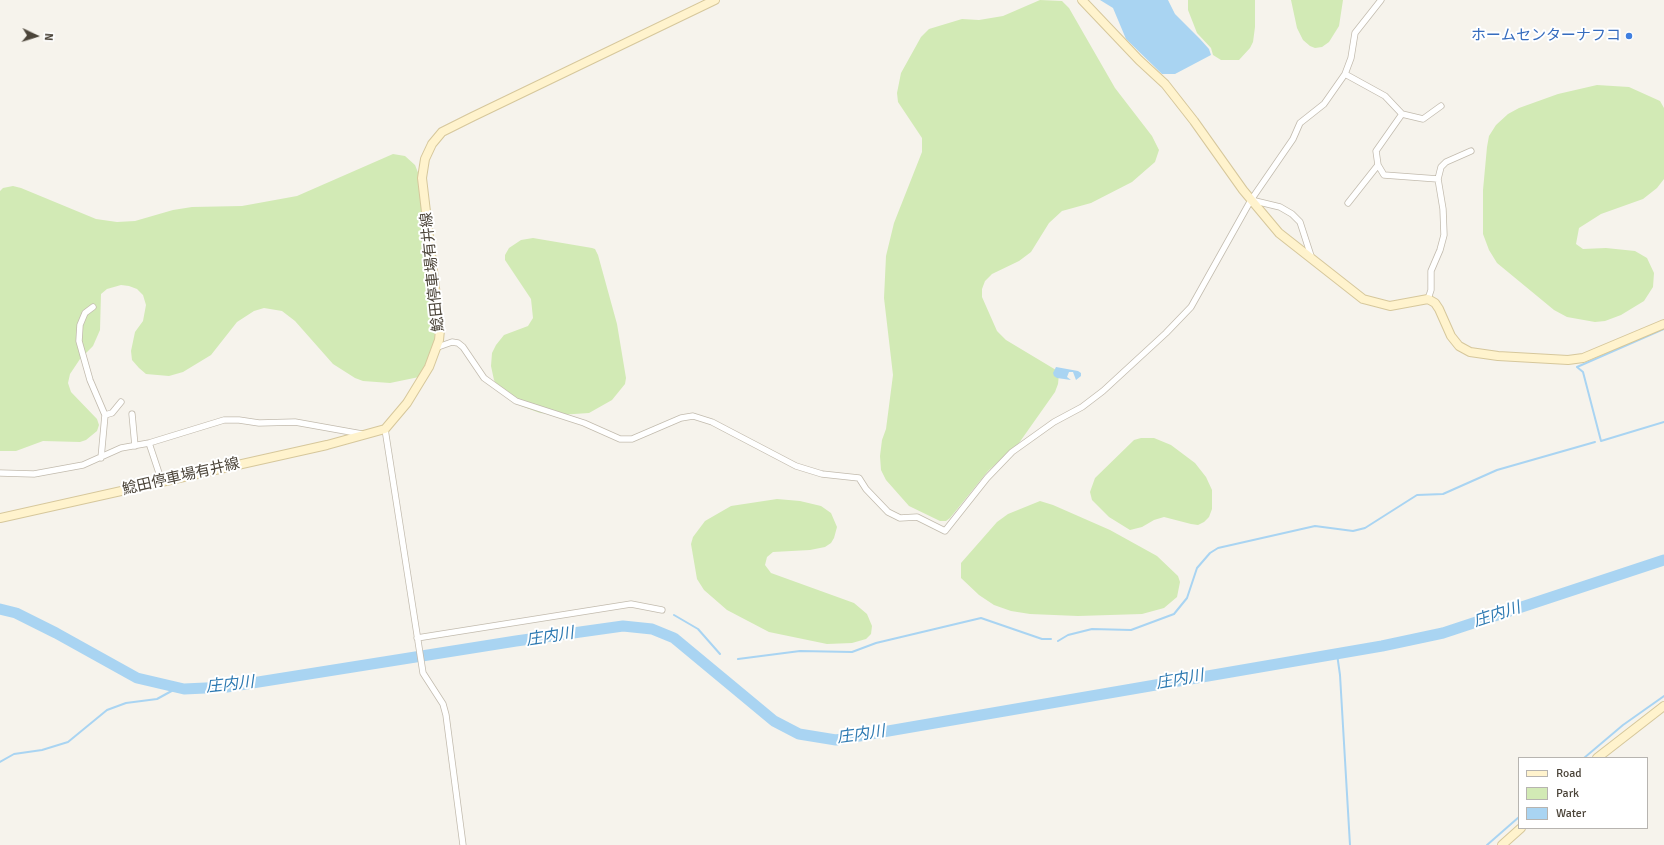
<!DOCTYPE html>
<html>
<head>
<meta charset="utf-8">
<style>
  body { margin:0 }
  #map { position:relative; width:1664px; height:845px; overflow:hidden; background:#f6f3ec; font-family:Signika,sans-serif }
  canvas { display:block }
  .legend { position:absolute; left:1518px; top:757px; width:130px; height:72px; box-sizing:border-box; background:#fff; border:1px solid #b7b4b0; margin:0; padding:5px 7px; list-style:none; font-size:12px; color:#4b4439 }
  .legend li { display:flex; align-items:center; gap:8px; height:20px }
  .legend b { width:20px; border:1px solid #b7b4b0 }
  .north { position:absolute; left:16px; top:16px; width:40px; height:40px; -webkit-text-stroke:3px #fff; paint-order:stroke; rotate:94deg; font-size:11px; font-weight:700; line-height:16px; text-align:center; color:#4b4439 }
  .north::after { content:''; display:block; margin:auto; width:14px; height:18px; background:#4b4439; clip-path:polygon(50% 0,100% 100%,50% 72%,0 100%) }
</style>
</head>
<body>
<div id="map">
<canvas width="1664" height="845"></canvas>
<ul class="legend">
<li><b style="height:5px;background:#fff3cd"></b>Road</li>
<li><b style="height:11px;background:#d2eab5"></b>Park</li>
<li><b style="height:11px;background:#a9d4f2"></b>Water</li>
</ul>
<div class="north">N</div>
</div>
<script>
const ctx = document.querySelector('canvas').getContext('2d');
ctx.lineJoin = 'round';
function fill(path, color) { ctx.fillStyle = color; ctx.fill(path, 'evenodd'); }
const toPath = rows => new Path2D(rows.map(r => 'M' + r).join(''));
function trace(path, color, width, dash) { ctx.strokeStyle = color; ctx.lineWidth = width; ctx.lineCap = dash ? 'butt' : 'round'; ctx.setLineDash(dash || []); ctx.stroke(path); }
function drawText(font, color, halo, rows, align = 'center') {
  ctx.font = font + ' Signika,"Noto Sans JP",sans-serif'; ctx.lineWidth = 4; ctx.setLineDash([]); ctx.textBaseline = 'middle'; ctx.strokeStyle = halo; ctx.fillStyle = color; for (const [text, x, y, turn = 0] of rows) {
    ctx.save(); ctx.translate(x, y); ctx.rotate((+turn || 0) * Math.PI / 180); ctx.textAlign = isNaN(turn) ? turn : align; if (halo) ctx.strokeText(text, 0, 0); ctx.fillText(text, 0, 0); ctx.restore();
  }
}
fill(toPath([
  [1040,0,1062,1,1069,8,1115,88,1152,136,1159,150,1155,162,1132,182,1091,203,1062,211,1049,223,1031,252,1019,261,992,274,985,281,982,289,982,297,997,331,1006,340,1056,370,1059,374,1058,384,1055,392,1019,443,988,471,950,518,946,521,940,521,909,506,886,480,881,470,880,456,882,440,886,429,893,375,884,298,886,256,894,223,922,152,922,138,898,102,897,93,901,73,921,37,929,29,962,19,979,20,1003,16],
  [1188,0,1255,0,1255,27,1253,42,1250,48,1239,60,1221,60,1213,55,1211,48,1197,33,1188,10],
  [1291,0,1343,0,1339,26,1329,42,1322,47,1315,48,1310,46,1303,40,1297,28],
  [1597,85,1629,87,1660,101,1664,108,1664,179,1657,188,1643,199,1601,214,1579,228,1576,244,1583,249,1606,248,1635,251,1647,258,1654,273,1653,287,1644,301,1621,315,1605,321,1595,322,1567,317,1554,310,1497,263,1489,250,1483,234,1483,190,1487,147,1489,136,1496,125,1508,114,1519,108,1558,94],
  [393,154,405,156,415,165,429,200,433,229,437,288,434,352,419,377,390,383,363,381,355,378,333,364,295,321,282,311,264,308,254,311,237,322,211,355,183,372,169,376,146,374,139,368,132,360,131,351,135,332,143,321,146,305,143,295,137,289,129,286,121,285,107,289,101,294,100,330,93,346,80,359,70,374,68,383,71,392,97,419,99,425,97,431,86,440,80,442,43,441,16,451,0,451,0,191,3,188,13,186,21,188,96,219,117,222,135,221,173,210,192,207,242,206,297,196],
  [533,238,592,248,595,249,598,255,617,324,626,378,625,384,612,400,589,413,559,415,540,413,521,406,500,390,494,380,491,366,492,353,496,345,504,335,528,326,533,318,531,299,505,260,505,255,509,248,521,240],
  [1141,438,1154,438,1171,445,1195,463,1206,477,1212,490,1212,509,1209,517,1204,522,1198,525,1191,524,1164,517,1154,520,1142,527,1130,530,1109,517,1092,500,1090,492,1095,478,1134,440],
  [777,499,800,501,821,506,831,513,837,527,834,538,831,543,825,547,810,550,773,552,767,557,765,565,771,573,854,603,867,614,872,626,871,634,866,639,852,643,827,644,769,632,727,610,704,590,697,579,691,544,693,537,705,521,731,506],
  [1040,501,1053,505,1110,530,1157,556,1178,576,1180,582,1177,597,1164,608,1142,614,1078,616,1030,614,1011,611,994,605,979,595,961,578,961,563,997,522,1008,514]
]), '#d2eab5');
fill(toPath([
  [1100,0,1168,0,1175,14,1200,39,1209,49,1211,55,1175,74,1162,74,1126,39,1113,8],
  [1056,367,1078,371,1081,373,1081,376,1076,380,1073,372,1069,372,1067,377,1071,380,1057,378,1054,376,1053,373]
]), '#a9d4f2');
trace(toPath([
  [1601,441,1583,372,1577,367,1664,329],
  [1601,441,1664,422],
  [674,615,698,629,720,654],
  [1058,641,1068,635,1092,629,1131,630,1174,614,1187,598,1197,568,1210,553,1218,548,1315,526,1353,531,1365,528,1417,495,1443,494,1497,470,1595,442],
  [1337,654,1340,675,1350,845],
  [738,659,800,651,852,652,876,643,981,618,1042,639,1051,639],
  [1584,758,1623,725,1664,696],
  [0,762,14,754,42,750,68,742,107,710,126,703,157,699,177,688],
  [1487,845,1519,817]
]), '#a9d4f2', 2);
trace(toPath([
  [0,609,16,613,56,633,137,678,184,689,227,687,516,641,623,626,652,629,674,638,774,721,799,734,836,740,1382,646,1443,633,1664,560]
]), '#a9d4f2', 11);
const street = toPath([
  [1345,74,1385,96,1402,114,1376,151,1378,165,1384,175,1438,179,1443,209,1444,235,1440,250,1431,271,1431,290,1428,299],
  [1402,114,1423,119,1441,106],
  [1438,179,1441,167,1446,162,1471,151],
  [1251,200,1280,207,1292,214,1300,222,1312,259],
  [1348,203,1378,165],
  [93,307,85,313,80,325,79,341,90,380,105,415,101,458],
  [438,347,452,342,458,343,463,347,484,378,516,401,584,423,620,439,632,439,681,418,693,416,712,422,796,466,822,474,859,478,866,489,888,512,900,518,917,517,945,531,987,478,1012,452,1054,422,1082,407,1103,391,1166,333,1191,307,1251,200,1293,139,1300,123,1324,104,1345,74,1351,58,1355,33,1381,0],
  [132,414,135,446],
  [105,415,112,413,121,402],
  [385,429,423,673,443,704,446,715,463,845],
  [149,443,162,482],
  [0,473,34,474,83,465,121,448,149,443,224,420,239,420,259,423,295,422,362,434],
  [417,638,631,604,662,610]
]);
const secondary = toPath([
  [1082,0,1139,60,1165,84,1194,121,1243,190,1279,233,1363,299,1390,306,1428,299,1435,303,1439,309,1451,336,1459,346,1470,352,1498,356,1568,360,1583,358,1664,324],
  [0,518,327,445,385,429,407,403,429,367,439,340,440,330,422,178,425,159,432,144,442,132,472,117,715,0],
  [1597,758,1664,706],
  [1502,845,1521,828]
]);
trace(street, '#c2bbae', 7);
trace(secondary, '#d6c79b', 10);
trace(street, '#fff', 5.5);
trace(secondary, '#fff3cd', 8);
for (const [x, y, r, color] of [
  [1629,36,4,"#3f7fe0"]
]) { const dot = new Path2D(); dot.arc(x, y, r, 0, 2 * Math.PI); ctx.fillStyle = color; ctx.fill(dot); trace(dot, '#fff', 1.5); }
drawText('15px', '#366cbe', '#fff', [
  ["ホームセンターナフコ",1621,36]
], 'right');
drawText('15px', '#4b4439', '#fff', [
  ["鯰田停車場有井線",433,272,-96],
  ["鯰田停車場有井線",181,477,-13]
]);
drawText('italic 16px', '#2e7ab2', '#fff', [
  ["庄内川",1497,615,-18],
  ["庄内川",550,637,-9],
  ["庄内川",1180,680,-10],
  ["庄内川",230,685,-6],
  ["庄内川",861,735,-8]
]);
</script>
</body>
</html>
